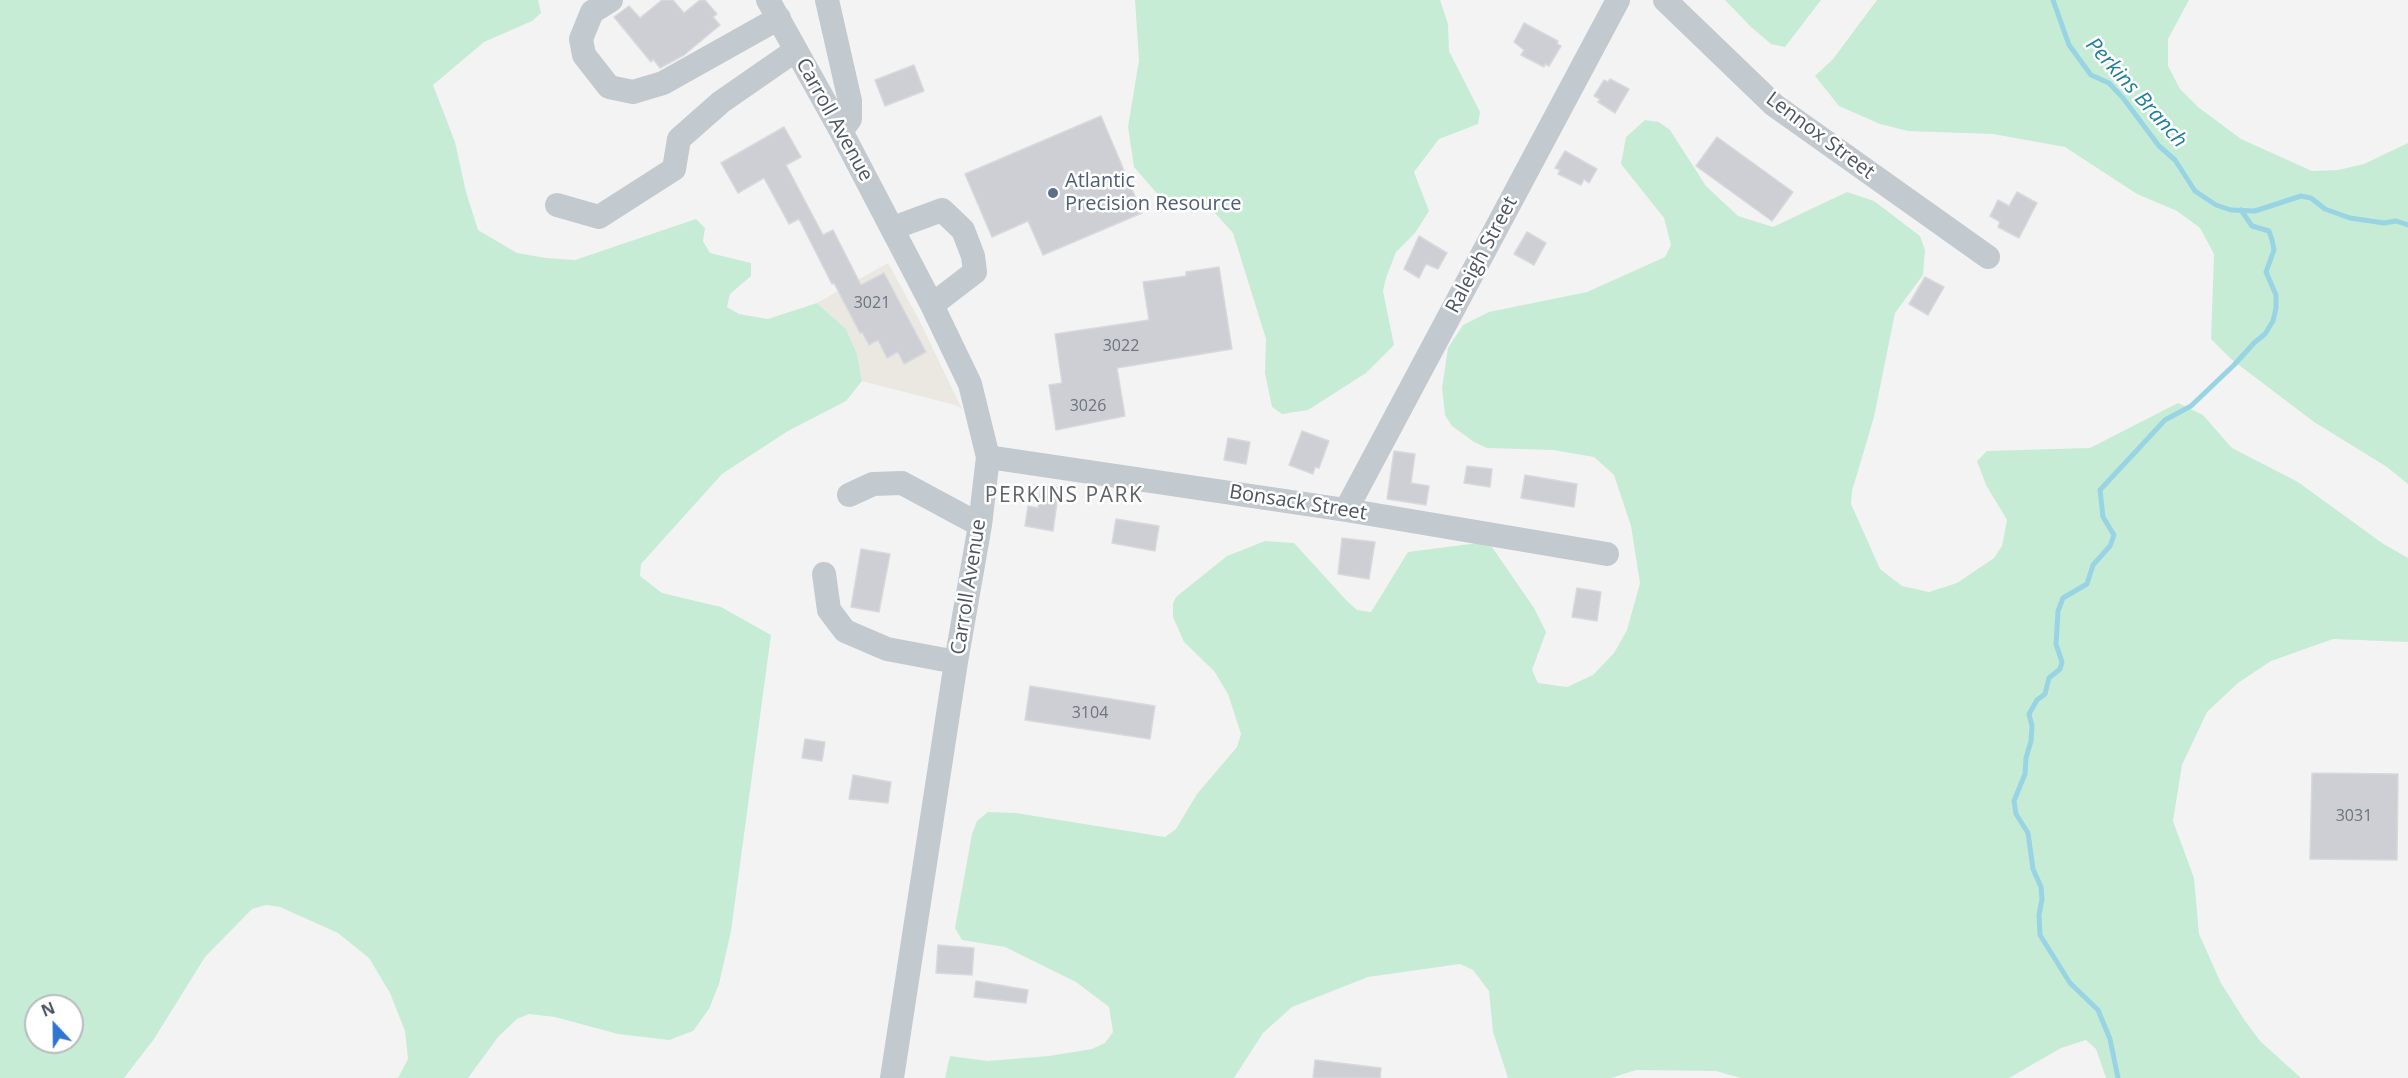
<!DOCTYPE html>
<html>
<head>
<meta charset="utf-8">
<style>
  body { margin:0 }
  #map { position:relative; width:2408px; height:1078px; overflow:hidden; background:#f4f3f3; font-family:"Open Sans",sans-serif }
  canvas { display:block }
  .north { position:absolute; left:24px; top:994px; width:60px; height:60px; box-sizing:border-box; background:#fff; border:2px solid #b7bbbf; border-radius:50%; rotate:338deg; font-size:16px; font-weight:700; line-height:24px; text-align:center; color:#4c555e }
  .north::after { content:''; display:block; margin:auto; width:21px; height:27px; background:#2f75d2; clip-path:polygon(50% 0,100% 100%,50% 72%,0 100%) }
</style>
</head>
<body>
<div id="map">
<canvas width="2408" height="1078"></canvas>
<div class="north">N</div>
</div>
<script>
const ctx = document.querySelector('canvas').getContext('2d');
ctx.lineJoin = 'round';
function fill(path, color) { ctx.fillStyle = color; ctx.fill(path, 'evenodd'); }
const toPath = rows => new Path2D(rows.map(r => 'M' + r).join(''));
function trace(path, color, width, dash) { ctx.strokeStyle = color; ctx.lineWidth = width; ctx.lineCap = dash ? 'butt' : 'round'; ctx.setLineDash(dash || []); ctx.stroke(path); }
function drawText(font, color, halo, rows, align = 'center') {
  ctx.font = font + ' "Open Sans",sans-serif'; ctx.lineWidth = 5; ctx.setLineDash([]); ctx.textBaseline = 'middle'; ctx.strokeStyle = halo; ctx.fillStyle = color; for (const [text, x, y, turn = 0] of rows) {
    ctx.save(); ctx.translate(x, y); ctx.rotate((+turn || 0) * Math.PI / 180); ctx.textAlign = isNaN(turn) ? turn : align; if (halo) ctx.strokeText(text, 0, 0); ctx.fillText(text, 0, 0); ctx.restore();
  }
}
fill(toPath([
  [888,263,918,318,962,409,955,405,862,381,857,354,846,329,817,303]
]), '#eae8e1');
fill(toPath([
  [0,0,538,0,541,13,532,21,484,42,433,85,455,142,466,192,478,230,517,253,546,258,575,260,696,219,705,228,703,241,710,253,751,263,751,276,730,294,727,307,739,314,768,319,817,303,846,329,857,354,862,381,846,401,788,431,722,474,641,564,640,576,662,593,721,607,771,635,731,931,719,984,709,1009,693,1031,669,1040,618,1034,555,1017,529,1014,517,1019,498,1037,468,1078,398,1078,408,1059,405,1031,390,993,369,958,338,933,280,907,266,905,252,909,205,957,154,1039,124,1078,0,1078],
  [36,1006,72,1006,72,1042,36,1042],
  [1135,0,1440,0,1448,24,1449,51,1480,112,1478,124,1439,139,1414,172,1429,211,1415,233,1396,252,1386,278,1383,291,1394,345,1366,373,1308,410,1282,414,1272,407,1265,373,1266,339,1233,233,1215,213,1193,197,1160,197,1134,167,1128,127,1139,60],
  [1725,0,1821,0,1785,47,1771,44,1751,27],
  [1877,0,2189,0,2168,39,2168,66,2180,89,2198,107,2241,139,2312,171,2338,170,2364,164,2408,143,2408,484,2387,467,2314,422,2231,359,2211,339,2214,254,2200,228,2177,211,2137,194,2065,147,1993,134,1908,131,1880,124,1839,106,1815,76,1833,59],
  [1645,120,1659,122,1670,130,1706,186,1738,216,1773,227,1847,192,1874,201,1920,236,1925,250,1923,275,1895,313,1874,417,1852,491,1851,504,1880,569,1902,586,1929,592,1957,583,1994,558,2002,546,2007,520,1986,485,1977,461,1987,451,2090,448,2178,403,2203,415,2232,448,2298,482,2382,543,2408,558,2408,642,2333,639,2271,661,2238,683,2207,712,2182,765,2173,821,2194,878,2199,934,2221,983,2243,1018,2260,1041,2301,1078,2106,1078,2096,1049,2086,1040,2061,1048,2009,1078,1741,1078,1716,1071,1636,1070,1611,1078,1508,1078,1493,1032,1489,991,1473,970,1460,964,1368,977,1292,1007,1263,1033,1234,1078,945,1078,950,1056,988,1061,1049,1056,1092,1049,1105,1043,1113,1032,1109,1007,1076,982,1005,947,962,940,955,928,972,834,977,821,988,812,1016,813,1165,837,1176,829,1197,794,1237,747,1241,734,1228,694,1214,671,1184,642,1173,617,1173,603,1176,597,1227,556,1265,541,1294,543,1347,601,1357,610,1371,612,1408,552,1478,543,1492,547,1534,608,1546,632,1532,670,1538,683,1567,687,1593,675,1614,653,1627,630,1640,583,1631,526,1614,475,1594,457,1553,450,1487,448,1474,442,1452,426,1445,415,1442,388,1448,348,1463,325,1489,312,1587,292,1665,257,1671,245,1664,218,1621,164,1626,137]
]), '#c7ecd6');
trace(toPath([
  [2053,0,2069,45,2091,75,2109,83,2123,98,2159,146,2175,160,2195,191,2216,205,2231,210,2255,211,2301,196,2311,198,2325,209,2350,218,2384,223,2396,221,2408,225],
  [2118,1078,2110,1039,2098,1010,2070,983,2040,935,2039,915,2042,899,2041,887,2033,869,2028,833,2016,814,2014,801,2025,774,2026,758,2031,741,2032,726,2029,714,2037,700,2045,694,2049,678,2060,669,2062,662,2056,644,2058,611,2063,598,2087,584,2093,565,2110,546,2114,535,2103,517,2100,490,2165,420,2191,406,2234,365,2254,343,2265,334,2273,321,2276,308,2276,295,2266,272,2274,250,2272,240,2269,231,2252,226,2241,210]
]), '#99d4e4', 5);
const building = toPath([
  [662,0,673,0,684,13,700,0,705,0,717,14,713,17,720,25,684,55,660,68,653,59,651,62,614,17,629,6,640,18,662,0],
  [1524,23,1558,41,1557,44,1561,46,1549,66,1545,64,1544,67,1521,55,1524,50,1514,42,1524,23],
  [914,65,924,91,885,106,875,80,914,65],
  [1610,79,1629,89,1615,113,1598,102,1600,99,1594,96,1604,80,1608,82,1610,79],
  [1101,116,1142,213,1043,255,1028,221,992,237,965,174,1101,116],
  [784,127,801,157,786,165,823,235,833,230,861,285,884,273,926,352,904,364,898,352,887,358,878,340,869,345,862,332,860,333,834,283,832,284,799,219,789,224,764,178,738,193,721,163,784,127],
  [1717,137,1793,192,1772,221,1696,166,1717,137],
  [1565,151,1597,169,1589,183,1584,179,1581,185,1558,174,1560,170,1555,168,1565,151],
  [2017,192,2037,203,2019,238,1998,227,2000,222,1990,216,1998,200,2009,206,2017,192],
  [1527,232,1546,243,1534,265,1514,254,1527,232],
  [1419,236,1447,253,1438,269,1426,264,1419,278,1404,269,1419,236],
  [1219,267,1232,349,1117,368,1125,416,1056,430,1049,385,1062,383,1055,334,1149,320,1143,282,1186,276,1186,272,1219,267],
  [1925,277,1944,287,1928,315,1909,304,1925,277],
  [1302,431,1329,441,1319,468,1315,467,1313,474,1289,465,1302,431],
  [1228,438,1250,442,1246,464,1224,460,1228,438],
  [1394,451,1415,454,1411,483,1429,486,1426,505,1387,499,1394,451],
  [1467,466,1492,469,1490,487,1464,483,1467,466],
  [1525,475,1577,484,1574,507,1521,498,1525,475],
  [1041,486,1059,488,1053,531,1025,526,1028,506,1038,508,1041,486],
  [1116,519,1159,526,1155,551,1112,543,1116,519],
  [1342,538,1375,542,1369,579,1338,574,1342,538],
  [861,549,890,554,879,612,851,607,861,549],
  [1577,588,1601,592,1597,621,1572,617,1577,588],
  [1030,686,1155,706,1150,739,1025,720,1030,686],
  [805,739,825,742,822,761,802,758,805,739],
  [2312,773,2398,774,2397,860,2310,859,2312,773],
  [853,775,891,782,888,803,849,799,853,775],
  [938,945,974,948,972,975,936,973,938,945],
  [976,981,1028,990,1026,1003,974,997,976,981],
  [1315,1060,1381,1068,1380,1078,1313,1078,1315,1060]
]);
fill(building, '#cdcfd4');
trace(building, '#d7d9dd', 1.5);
trace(toPath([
  [611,0,592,12,581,39,584,55,609,87,633,92,663,83,779,18],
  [768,0,841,131,932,305,970,384,988,457,980,525,956,662,892,1078],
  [827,0,850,101,850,119,841,131],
  [1665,0,1774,105,1988,257],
  [557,205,599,217,674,169,679,139,721,102,796,50],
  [893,228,942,210,963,230,973,256,975,272,932,305],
  [988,457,1346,510,1607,554],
  [849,495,873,484,902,483,980,525],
  [1346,510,1618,0],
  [824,574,829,610,845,631,887,649,956,662]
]), '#c2c9cf', 24);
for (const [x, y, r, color] of [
  [1053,193,6,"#5c6f8a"]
]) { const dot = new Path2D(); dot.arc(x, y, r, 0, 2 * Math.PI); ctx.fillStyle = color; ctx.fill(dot); trace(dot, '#fff', 2); }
drawText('16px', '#6c747c', null, [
  ["3021",872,303],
  ["3022",1121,346],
  ["3026",1088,406],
  ["3104",1090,713],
  ["3031",2354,816]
]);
drawText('20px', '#4c555e', '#fff', [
  ["Carroll Avenue",834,120,61],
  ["Lennox Street",1820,136,37],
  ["Raleigh Street",1482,255,-62],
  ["Bonsack Street",1298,503,9],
  ["Carroll Avenue",969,587,-81]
]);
drawText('20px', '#4e5e75', '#fff', [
  ["Atlantic",1065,181],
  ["Precision Resource",1065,204]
], 'left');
drawText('italic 21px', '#1c7e99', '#fff', [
  ["Perkins Branch",2136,93,48]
]);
ctx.letterSpacing = '1.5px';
drawText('21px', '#606367', '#fff', [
  ["PERKINS PARK",1064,496]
]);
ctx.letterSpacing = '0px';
</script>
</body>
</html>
